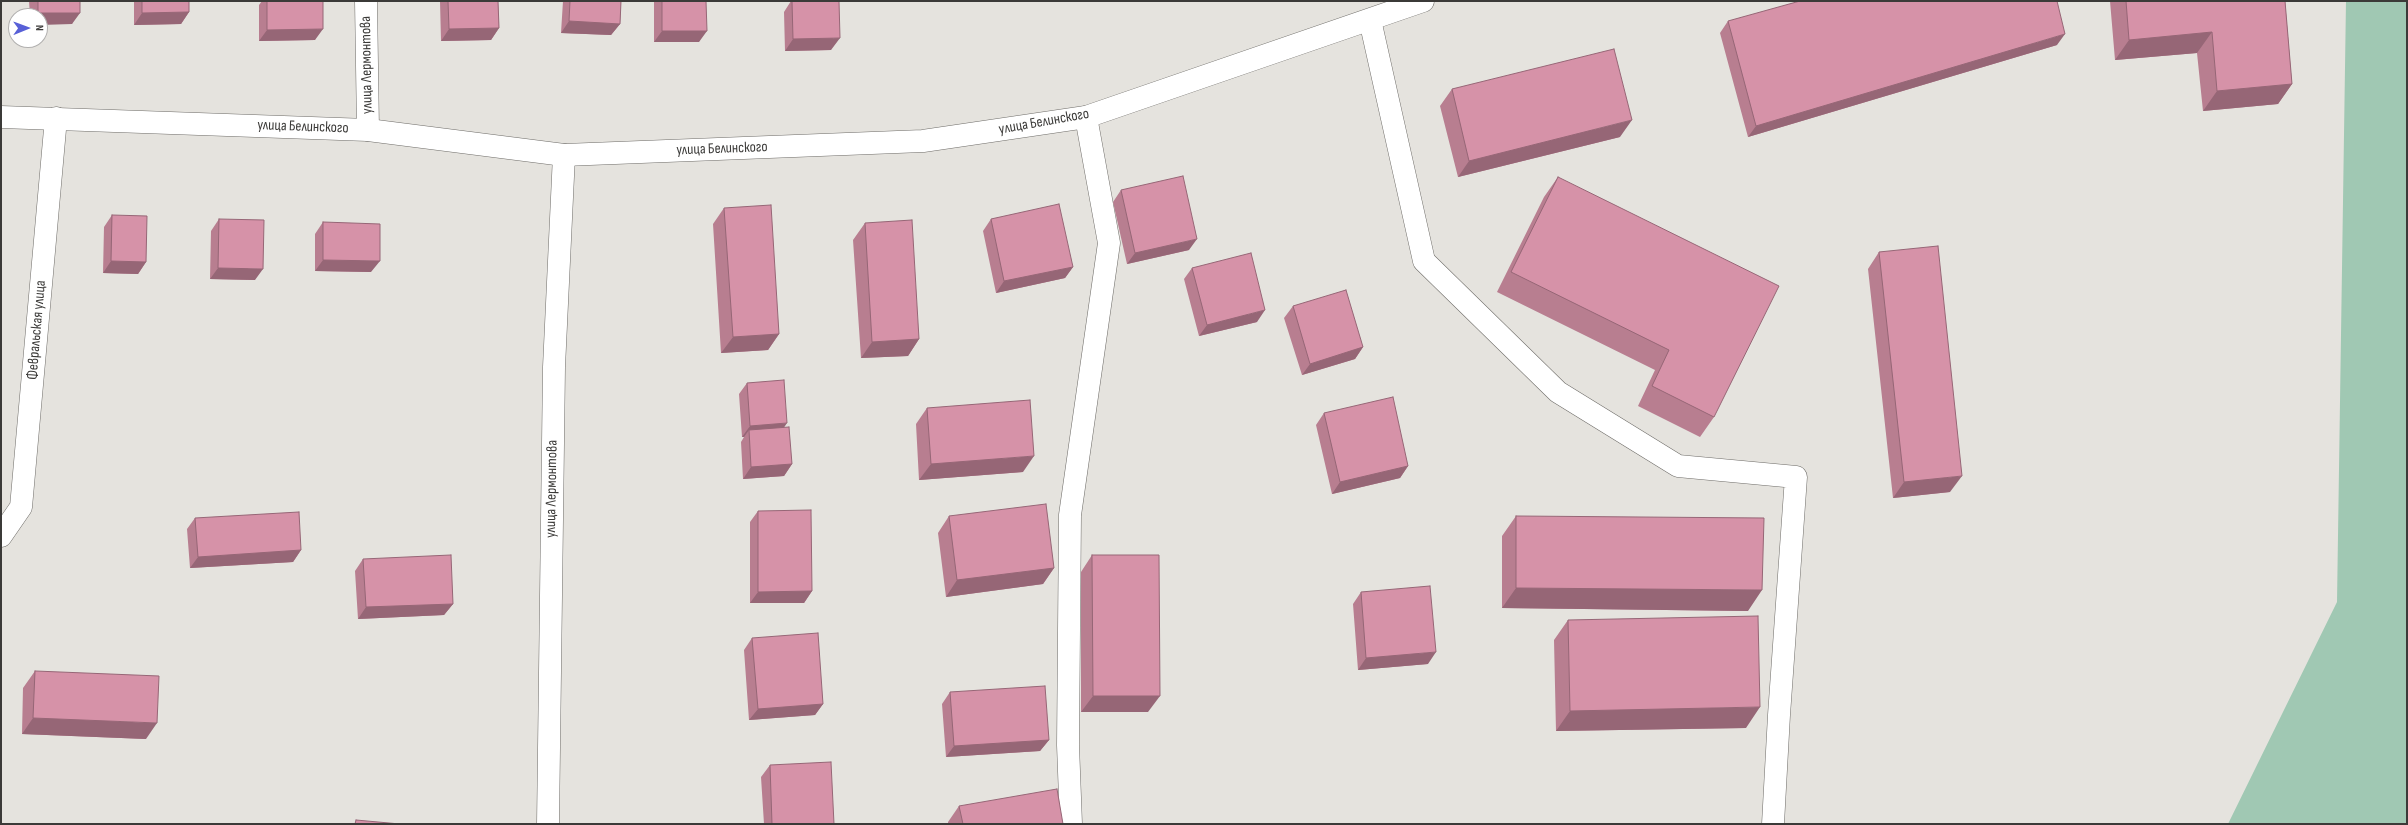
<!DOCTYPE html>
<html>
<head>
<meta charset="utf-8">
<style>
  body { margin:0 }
  #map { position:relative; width:2408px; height:825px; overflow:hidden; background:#e5e3de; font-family:"Sofia Sans Condensed",sans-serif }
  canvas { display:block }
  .frame { position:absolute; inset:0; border:2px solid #3b3a38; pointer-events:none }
  .north { position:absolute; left:8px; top:8px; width:40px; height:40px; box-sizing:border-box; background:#fff; border:1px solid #b1b0af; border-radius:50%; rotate:89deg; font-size:11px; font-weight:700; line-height:16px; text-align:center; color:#3b3a38 }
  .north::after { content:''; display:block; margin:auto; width:14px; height:18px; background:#5860d7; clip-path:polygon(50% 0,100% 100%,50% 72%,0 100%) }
</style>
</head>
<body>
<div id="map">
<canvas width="2408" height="825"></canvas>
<div class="frame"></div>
<div class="north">N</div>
</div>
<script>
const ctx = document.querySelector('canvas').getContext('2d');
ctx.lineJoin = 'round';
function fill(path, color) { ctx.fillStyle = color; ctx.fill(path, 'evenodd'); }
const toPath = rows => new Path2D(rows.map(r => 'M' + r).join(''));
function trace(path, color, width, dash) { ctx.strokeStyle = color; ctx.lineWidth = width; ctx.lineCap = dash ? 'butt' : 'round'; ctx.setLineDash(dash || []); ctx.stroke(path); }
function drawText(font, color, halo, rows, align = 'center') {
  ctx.font = font + ' "Sofia Sans Condensed",sans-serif'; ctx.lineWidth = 3; ctx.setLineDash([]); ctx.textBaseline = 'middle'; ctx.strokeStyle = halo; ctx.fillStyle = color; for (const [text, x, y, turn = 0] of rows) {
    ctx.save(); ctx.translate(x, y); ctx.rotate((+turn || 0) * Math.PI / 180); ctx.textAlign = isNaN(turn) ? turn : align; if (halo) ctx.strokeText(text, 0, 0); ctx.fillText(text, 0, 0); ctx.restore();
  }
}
fill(toPath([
  [2346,1,2407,1,2407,824,2228,824,2337,602]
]), '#a0c8b3');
const minor = toPath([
  [366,1,368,130],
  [1370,20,1424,261,1558,392,1678,466,1796,477,1779,715,1773,824],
  [1,536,21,507,56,118],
  [1071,824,1068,745,1070,515,1109,243,1086,117]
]);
const tertiary = toPath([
  [1,117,368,130,564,155,923,141,1086,117,1423,1]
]);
const secondary = toPath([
  [548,824,554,367,564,155]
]);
trace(minor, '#6e6c68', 23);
trace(tertiary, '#6e6c68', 23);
trace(secondary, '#6e6c68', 23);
trace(minor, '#fff', 22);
trace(tertiary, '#fff', 22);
trace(secondary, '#fff', 22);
fill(toPath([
  [29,1,80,1,72,24,40,16,30,16],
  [134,1,189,1,189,12,181,24,134,25],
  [262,1,323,1,315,40,259,41,259,5],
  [440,1,498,1,499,28,491,40,441,41],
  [563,1,621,1,620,24,611,35,561,33],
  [654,1,706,1,699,42,654,42],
  [791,1,839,1,831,50,785,51,784,12],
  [2110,1,2285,1,2292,84,2278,104,2203,111,2197,53,2115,60],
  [1728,21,2057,45,1748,137,1720,33],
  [1452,89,1620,137,1458,177,1440,106],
  [1558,177,1714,417,1700,437,1638,406,1655,370,1497,292,1544,197],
  [1121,190,1189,250,1127,264,1113,202],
  [724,208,779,334,768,350,721,353,713,224],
  [112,215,146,262,138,274,103,273,104,227],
  [219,219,255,280,210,279,211,231],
  [991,219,1073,267,1065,278,996,293,983,231],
  [323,222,371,272,315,271,315,234],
  [865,223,919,339,908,356,861,358,853,240],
  [1879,252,1950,492,1893,498,1868,269],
  [1192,268,1257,322,1199,336,1184,279],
  [1293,306,1363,347,1355,359,1302,375,1284,318],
  [747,383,784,428,792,464,784,476,743,479,741,442,744,437,742,437,739,394],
  [927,408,1023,472,919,480,916,424],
  [1324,413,1408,466,1400,478,1332,494,1316,425],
  [758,511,812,591,804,603,750,603,750,522],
  [949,516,1054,568,1043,584,946,597,938,533],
  [1516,516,1748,611,1502,608,1502,536],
  [195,518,301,550,293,562,190,568,187,529],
  [1092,555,1148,712,1081,712,1081,572],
  [363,559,453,604,444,615,358,619,355,571],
  [1361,592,1428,664,1358,670,1353,604],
  [1568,620,1746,728,1556,731,1554,640],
  [752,638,823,704,815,715,749,720,744,650],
  [35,671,146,739,22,734,23,688],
  [950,692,1049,740,1040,751,946,757,942,704],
  [770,765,834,824,764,824,761,777],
  [959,806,1063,824,948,824,948,822]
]), '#b87e90');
fill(toPath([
  [189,12,181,24,134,25,142,13],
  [38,13,80,13,72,24,40,25,40,16,36,16],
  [569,21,620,24,611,35,561,33],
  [499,28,491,40,441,41,449,29],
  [323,29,315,40,259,41,267,30],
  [662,31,707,31,699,42,654,42],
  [2212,32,2197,53,2115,60,2129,40],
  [2065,34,2057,45,1748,137,1756,126],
  [840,38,831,50,785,51,793,39],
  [2292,84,2278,104,2203,111,2217,91],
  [1632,120,1620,137,1458,177,1469,161],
  [1197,239,1189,250,1127,264,1135,253],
  [323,260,380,261,371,272,315,271],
  [111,261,146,262,138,274,103,273],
  [1073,267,1065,278,996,293,1004,281],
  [218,268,263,269,255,280,210,279],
  [1265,310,1257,322,1199,336,1207,325],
  [779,334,768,350,721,353,733,337],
  [919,339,908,356,861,358,872,342],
  [1363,347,1355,359,1302,375,1310,364],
  [787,423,779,435,749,430,744,437,742,437,750,426],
  [1034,456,1023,472,919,480,931,464],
  [792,464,784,476,743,479,751,467],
  [1408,466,1400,478,1332,494,1340,482],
  [1962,476,1950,492,1893,498,1904,482],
  [301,550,293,562,190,568,198,557],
  [1054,568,1043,584,946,597,957,580],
  [1516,588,1762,590,1748,611,1502,608],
  [812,591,804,603,750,603,758,592],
  [453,604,444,615,358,619,366,607],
  [1436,652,1428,664,1358,670,1366,658],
  [1093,696,1160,696,1148,712,1081,712],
  [823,704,815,715,749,720,758,709],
  [1760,707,1746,728,1556,731,1570,711],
  [33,718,157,723,146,739,22,734],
  [1049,740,1040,751,946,757,954,746]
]), '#966676');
const building = toPath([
  [38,1,80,1,80,13,38,13,38,1],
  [142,1,189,1,189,12,142,13,142,1],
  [267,1,323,1,323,29,267,30,267,1],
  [448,1,498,1,499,28,449,29,448,1],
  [570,1,621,1,620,24,569,21,570,1],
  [662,1,706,1,707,31,662,31,662,1],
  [792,1,839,1,840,38,793,39,792,1],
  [1800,1,2057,1,2065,34,1756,126,1728,21,1800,1],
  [2126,1,2285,1,2292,84,2217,91,2212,32,2129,40,2126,1],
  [1614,49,1632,120,1469,161,1452,89,1614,49],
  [1183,176,1197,239,1135,253,1121,190,1183,176],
  [1558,177,1779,286,1714,417,1652,386,1669,350,1511,272,1558,177],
  [1059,204,1073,267,1004,281,991,219,1059,204],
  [771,205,779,334,733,337,724,208,771,205],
  [112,215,147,216,146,262,111,261,112,215],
  [219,219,264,220,263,269,218,268,219,219],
  [912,220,919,339,872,342,865,223,912,220],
  [323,222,380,224,380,261,323,260,323,222],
  [1938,246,1962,476,1904,482,1879,252,1938,246],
  [1251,253,1265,310,1207,325,1192,268,1251,253],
  [1346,290,1363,347,1310,364,1293,306,1346,290],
  [784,380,787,423,750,426,747,383,784,380],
  [1393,397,1408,466,1340,482,1324,413,1393,397],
  [1030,400,1034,456,931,464,927,408,1030,400],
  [789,427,792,464,751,467,749,430,789,427],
  [1046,504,1054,568,957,580,949,516,1046,504],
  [811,510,812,591,758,592,758,511,811,510],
  [299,512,301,550,198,557,195,518,299,512],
  [1516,516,1764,518,1762,590,1516,588,1516,516],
  [451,555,453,604,366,607,363,559,451,555],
  [1092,555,1159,555,1160,696,1093,696,1092,555],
  [1430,586,1436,652,1366,658,1361,592,1430,586],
  [1758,616,1760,707,1570,711,1568,620,1758,616],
  [818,633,823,704,758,709,752,638,818,633],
  [35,671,159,676,157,723,33,718,35,671],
  [1045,686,1049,740,954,746,950,692,1045,686],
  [831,762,834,824,772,824,770,765,831,762],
  [1057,789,1063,824,963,824,959,806,1057,789],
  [356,820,400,824,355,824,356,820]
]);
fill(building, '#d692a8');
trace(building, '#966676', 1);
drawText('15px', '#3b3a38', '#fff', [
  ["улица Лермонтова",367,65,-91],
  ["улица Белинского",1044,122,-10],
  ["улица Белинского",303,127,2],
  ["улица Белинского",722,149,-2],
  ["Февральская улица",37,330,-85],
  ["улица Лермонтова",552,489,-89]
]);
</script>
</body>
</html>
